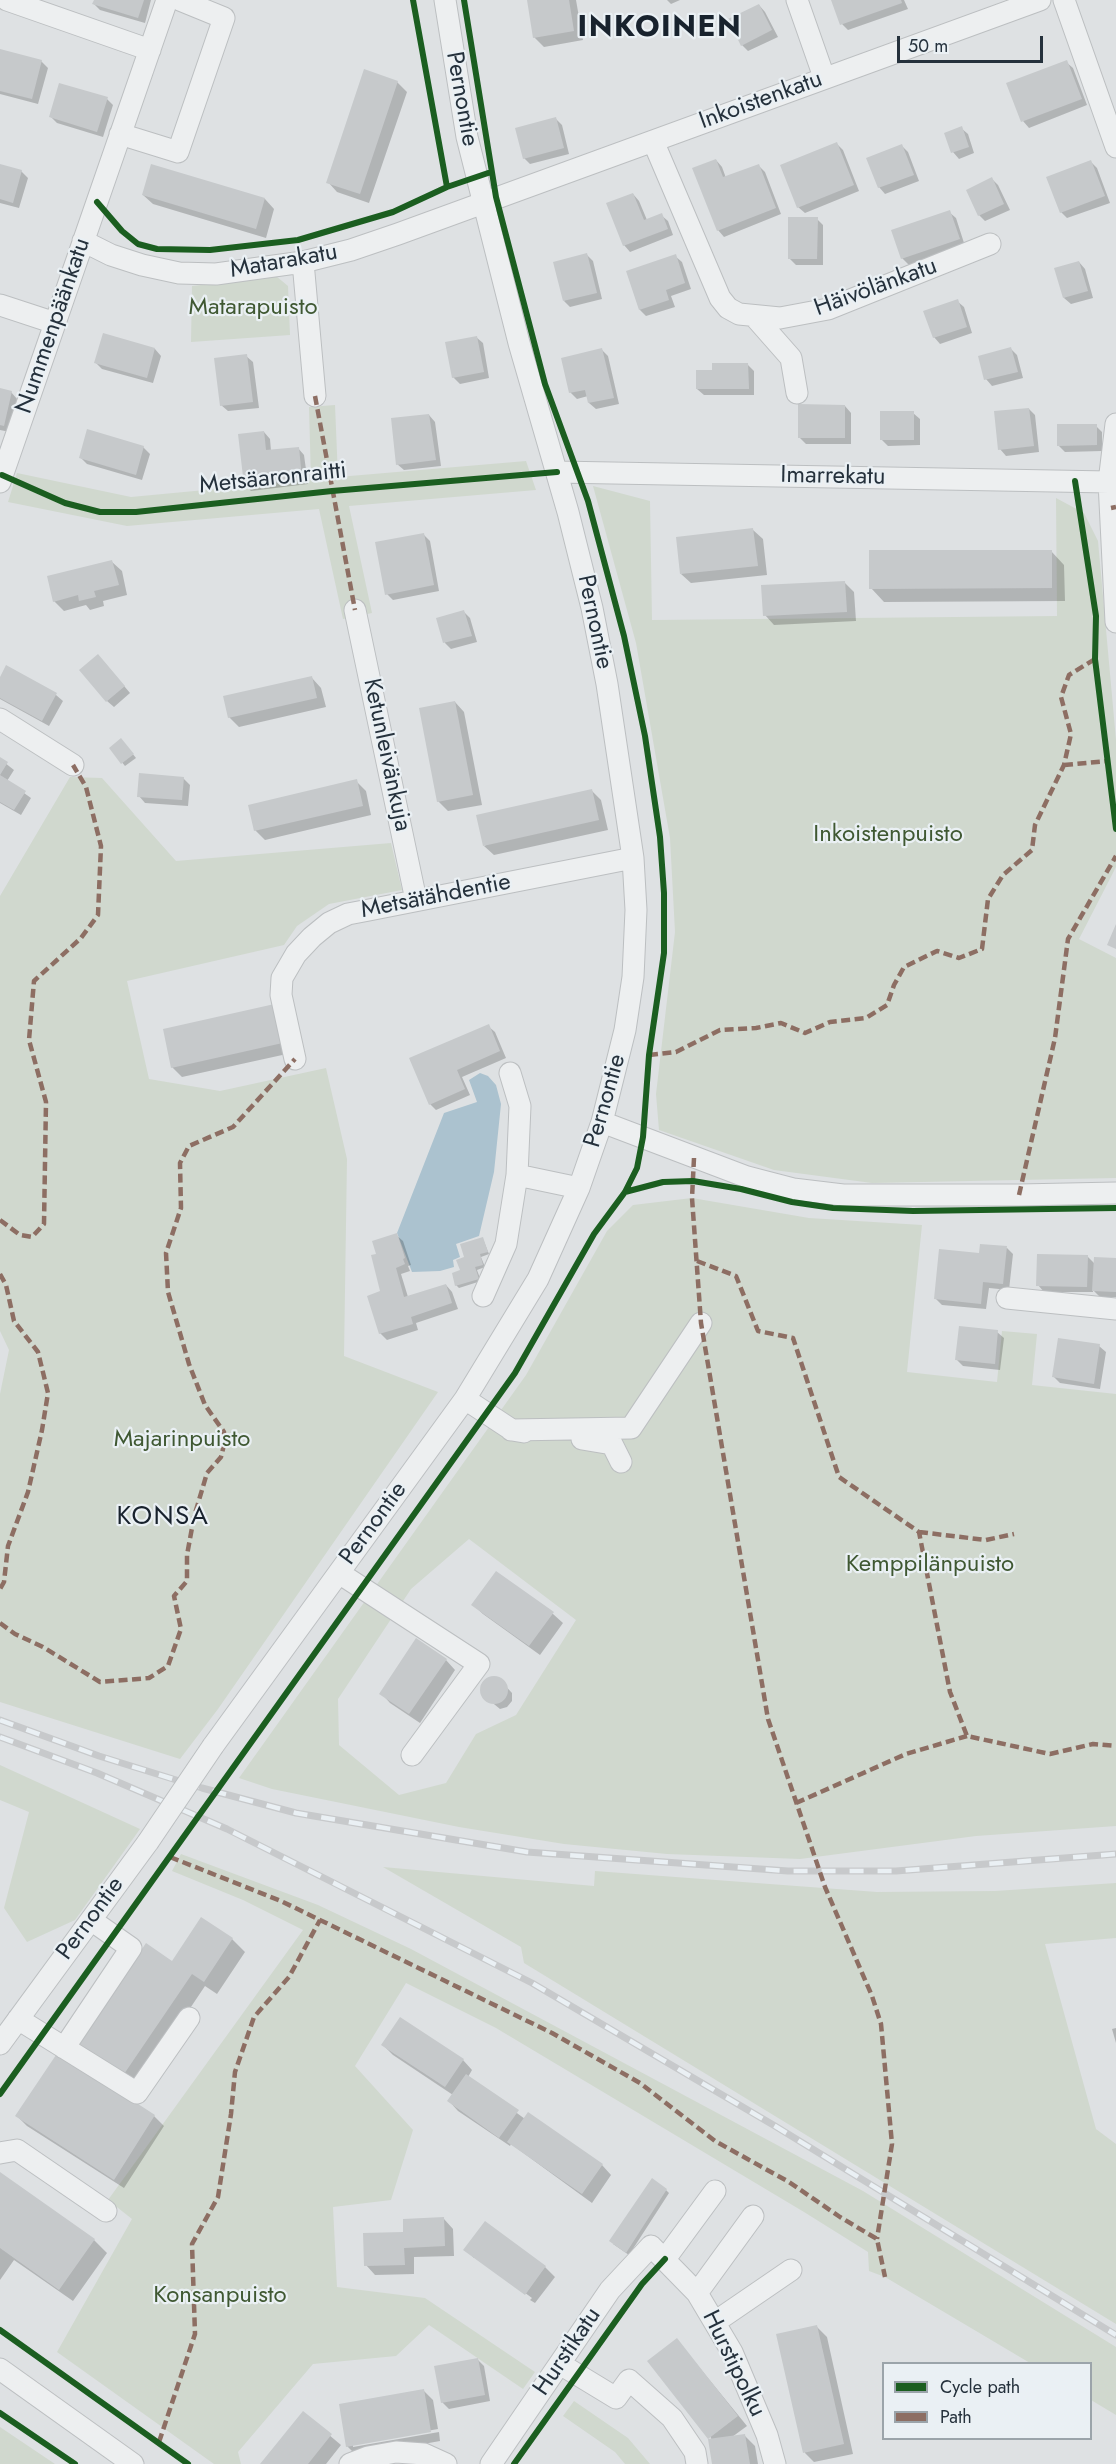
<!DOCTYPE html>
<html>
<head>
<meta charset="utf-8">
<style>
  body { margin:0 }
  #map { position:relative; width:1116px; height:2464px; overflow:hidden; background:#dee1e3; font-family:Jost,sans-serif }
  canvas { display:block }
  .legend { position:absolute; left:882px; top:2362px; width:210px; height:78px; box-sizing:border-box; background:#eaf0f4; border:2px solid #9ba4aa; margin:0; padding:8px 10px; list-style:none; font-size:18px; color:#25313c }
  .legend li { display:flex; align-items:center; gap:12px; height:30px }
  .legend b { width:30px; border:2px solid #9ba4aa }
  .scale { position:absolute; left:897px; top:36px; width:146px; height:27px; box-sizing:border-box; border:3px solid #25313c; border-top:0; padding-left:8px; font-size:18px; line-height:21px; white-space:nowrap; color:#25313c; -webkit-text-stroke:4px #eaf0f4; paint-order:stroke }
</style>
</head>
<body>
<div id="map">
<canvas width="1116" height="2464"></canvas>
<ul class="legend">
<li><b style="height:8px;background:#1b5e20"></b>Cycle path</li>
<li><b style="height:8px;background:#8d6e63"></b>Path</li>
</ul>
<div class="scale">50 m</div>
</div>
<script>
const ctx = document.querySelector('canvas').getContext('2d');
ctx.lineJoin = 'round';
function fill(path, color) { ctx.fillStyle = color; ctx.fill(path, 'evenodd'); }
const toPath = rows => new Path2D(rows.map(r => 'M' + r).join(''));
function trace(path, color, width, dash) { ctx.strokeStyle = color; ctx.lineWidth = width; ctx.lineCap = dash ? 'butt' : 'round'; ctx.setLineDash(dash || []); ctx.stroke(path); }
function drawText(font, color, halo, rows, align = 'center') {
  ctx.font = font + ' Jost,sans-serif'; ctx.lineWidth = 4.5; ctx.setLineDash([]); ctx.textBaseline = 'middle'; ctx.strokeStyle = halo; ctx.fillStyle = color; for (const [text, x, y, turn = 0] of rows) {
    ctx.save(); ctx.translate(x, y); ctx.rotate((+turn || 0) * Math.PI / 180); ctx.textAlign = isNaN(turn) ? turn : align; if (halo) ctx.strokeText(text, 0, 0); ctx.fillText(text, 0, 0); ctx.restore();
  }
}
fill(toPath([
  [276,276,288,286,290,335,191,342,192,286],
  [335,405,338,477,526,461,536,490,349,506,372,613,343,619,319,509,127,526,8,502,17,473,131,497,311,480,309,407],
  [593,486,650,501,652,620,1057,616,1056,498,1084,513,1098,541,1116,740,1116,867,1079,939,1116,958,1116,1178,872,1183,774,1170,659,1130,656,1094,675,932,670,838,636,643],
  [70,777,102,778,176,861,391,843,402,890,329,904,297,926,284,945,127,981,149,1079,220,1091,326,1068,347,1159,344,1356,438,1392,218,1709,180,1759,0,1702,0,1394,9,1350,0,1331,0,896],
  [692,1198,809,1218,922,1225,907,1372,997,1382,1002,1331,1037,1334,1032,1385,1116,1394,1116,1826,976,1836,800,1859,667,1854,564,1844,459,1827,272,1789,239,1778,526,1375,607,1231,633,1205],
  [469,1539,576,1620,516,1715,476,1734,446,1783,399,1795,339,1745,338,1699,411,1589],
  [0,1765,140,1829,75,1920,27,1942,4,1908,29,1812,0,1800],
  [181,1854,318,1905,411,1949,863,2191,1116,2347,1116,2415,1091,2400,1090,2364,1030,2363,885,2277,869,2271,868,2252,804,2212,496,2028,406,1983,355,2066,413,2130,391,2200,333,2207,337,2287,425,2298,535,2372,523,2389,429,2325,396,2356,313,2364,238,2452,241,2464,214,2464,57,2352,132,2219,108,2200,303,1930,243,1900,172,1871],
  [383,1867,594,1886,595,1871,877,1892,995,1891,1116,1883,1116,1938,1045,1944,1096,2129,1116,2144,1116,2324,524,1963,521,1947],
  [574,2401,628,2438,650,2464,625,2464,615,2452,563,2416],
  [0,2427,55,2464,0,2464]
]), '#d0d8ce');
fill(toPath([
  [480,1073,488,1076,496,1085,501,1104,494,1172,479,1236,456,1244,460,1257,453,1260,454,1267,440,1271,412,1272,397,1233,444,1113,477,1102,469,1080]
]), '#abc2cf');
fill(toPath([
  [95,0,151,0,145,23,100,10,94,4],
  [528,0,576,0,583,40,544,47,534,37],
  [667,0,680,0,671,4],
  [833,0,904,0,908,9,848,30,842,24],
  [759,5,765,12,778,37,748,51,742,45],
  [0,51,41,61,48,68,38,104,0,94],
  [1066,62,1073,68,1087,105,1029,128,1023,121],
  [397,82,407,92,369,203,337,192,328,182],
  [107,99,113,105,103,137,57,123,51,117],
  [556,119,562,125,569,154,530,164,524,158],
  [961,128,968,134,974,153,959,159,953,152],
  [837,144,843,150,859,191,805,213,798,207],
  [902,146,908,152,919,181,885,194,879,187],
  [716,160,722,167,726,178,758,165,765,172,781,214,724,237,718,230],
  [1091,162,1097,168,1110,203,1067,218,1061,212],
  [0,166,21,171,28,178,19,208,0,203],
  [992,179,998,185,1010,210,985,221,979,215],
  [633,194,639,201,647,220,661,215,668,221,673,235,630,252,624,245],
  [143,195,265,199,274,209,266,238,153,204],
  [949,212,956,218,965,246,909,265,902,258],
  [817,219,823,225,823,265,796,265,789,258],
  [587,255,593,261,602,299,570,307,564,301],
  [675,256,682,262,691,289,671,296,675,307,646,316,640,310,628,272],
  [1079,262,1085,269,1093,298,1071,304,1064,298],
  [957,301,964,307,972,333,940,344,934,337],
  [104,335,155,349,161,356,153,383,102,369,96,363],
  [476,337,483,343,489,378,460,384,453,377],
  [1011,349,1017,355,1023,378,992,386,986,379],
  [602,350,608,356,619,404,596,409,589,403,588,396,577,399,570,392],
  [246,356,253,362,259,408,228,411,221,405],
  [748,365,754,371,754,395,704,395,697,389,714,371],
  [0,390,11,392,17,399,10,432,0,430],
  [845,406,851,413,851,444,806,444,799,437],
  [1029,409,1035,415,1039,452,1006,456,1000,449],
  [913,413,920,419,920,445,888,446,881,439],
  [429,415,435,422,441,466,404,470,397,464],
  [1096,426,1102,432,1102,451,1065,452,1058,445],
  [264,432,270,439,271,451,298,448,304,455,308,484,251,491,245,485],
  [143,447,150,454,142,480,87,464,80,457],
  [753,530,763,539,767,575,691,583,681,574],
  [424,535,430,541,439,591,393,600,387,594],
  [1051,551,1064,565,1065,601,884,602,871,588],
  [112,562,122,571,127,595,103,601,104,606,90,610,86,605,64,611,54,601],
  [844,582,854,592,856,621,774,625,765,615],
  [464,612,470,618,477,642,451,649,445,643,438,619],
  [104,662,130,693,114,707,107,701],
  [7,667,56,695,63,701,49,726,0,699,0,680],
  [312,678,321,688,326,707,239,727,229,717],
  [455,702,464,712,482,805,448,811,438,801],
  [124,743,136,758,125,766,111,749],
  [0,759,14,770,7,781,31,798,21,815,0,803],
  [183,778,190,785,188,806,145,803,139,796],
  [356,781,366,791,371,815,265,840,255,830],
  [592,791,601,800,608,830,494,855,484,846],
  [278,1005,296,1052,182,1077,172,1067],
  [488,1026,495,1032,506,1058,462,1077,470,1095,436,1110,430,1104],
  [396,1235,403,1241,411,1265,408,1266,410,1271,401,1274,408,1297,446,1285,452,1292,458,1309,416,1323,418,1330,387,1340,380,1333,382,1292,378,1255],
  [483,1239,489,1254,481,1257,485,1267,477,1270,481,1281,459,1288,456,1285,466,1258],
  [1007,1248,1013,1254,1009,1290,989,1288,986,1309,942,1305,935,1298,981,1254],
  [1087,1256,1095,1264,1116,1259,1116,1297,1100,1297,1093,1290,1093,1292,1044,1292,1038,1285],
  [997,1332,1004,1338,1000,1370,963,1366,957,1360],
  [1099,1346,1106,1352,1100,1389,1060,1383,1054,1377],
  [473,1605,553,1614,563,1623,540,1655,483,1614],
  [446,1660,455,1670,420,1723,390,1703,381,1693],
  [488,1679,500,1680,512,1693,512,1701,507,1707,500,1709,483,1695,483,1684],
  [232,1939,245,1952,217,1994,205,1986,136,2089,91,2060],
  [1116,2028,1116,2043,1112,2029],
  [383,2045,463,2060,472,2070,468,2077,525,2119,602,2165,611,2175,592,2203,511,2144,510,2146,458,2111,449,2101,453,2095,393,2055],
  [17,2116,154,2116,164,2126,124,2188,27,2126],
  [0,2174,94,2240,107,2253,73,2301,14,2260,0,2280],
  [666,2190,669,2193,629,2255,613,2244],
  [444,2219,453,2229,454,2256,414,2257,414,2274,375,2275,366,2265,405,2234],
  [465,2249,545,2267,555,2277,535,2303,530,2300,532,2298,474,2255,474,2258],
  [817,2327,827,2337,853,2454,814,2462,805,2453,778,2335],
  [677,2340,747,2426,732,2437,745,2436,755,2446,758,2464,714,2464,712,2441],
  [478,2360,484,2366,490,2401,449,2409,442,2402],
  [423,2390,433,2400,438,2429,353,2444,353,2447,439,2432,440,2441,357,2456,347,2446],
  [303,2413,341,2445,326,2464,262,2464]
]), '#0003');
fill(toPath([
  [94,0,144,0,138,18,92,4],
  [527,0,569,0,574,31,533,38],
  [831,0,901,0,902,3,840,25],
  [759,4,772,30,741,46,728,19],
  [0,49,42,60,32,99,0,91],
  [1067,60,1082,99,1021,122,1006,83],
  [364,69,398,81,360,194,326,183],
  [59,83,108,97,97,132,49,117],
  [556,117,564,148,523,159,515,128],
  [962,126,969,147,951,153,944,133],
  [837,142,854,185,797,208,780,165],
  [902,144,914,175,878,188,866,158],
  [716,159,723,177,759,164,776,208,717,231,692,168],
  [1091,160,1105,196,1060,213,1046,177],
  [0,164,22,170,13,203,0,199],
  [151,164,265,198,256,229,142,195],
  [992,177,1004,204,978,216,966,190],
  [633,193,644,220,662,213,668,229,623,246,606,203],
  [950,210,960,239,901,259,891,230],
  [788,217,818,217,817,259,788,259],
  [587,253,597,293,563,301,553,262],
  [676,254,685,283,666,290,669,300,639,310,626,271],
  [1079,261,1088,291,1063,298,1054,268],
  [958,299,967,327,933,338,923,311],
  [103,333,155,348,147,378,94,363],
  [477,336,484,372,452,378,445,342],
  [1011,347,1018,372,984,380,978,356],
  [602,348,614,398,588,403,585,390,569,393,561,358],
  [247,354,253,402,220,406,214,358],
  [712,363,748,363,749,389,696,389,696,370,712,370],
  [0,388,12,391,4,426,0,425],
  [798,404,845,405,845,438,798,438],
  [1029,408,1034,446,998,450,994,411],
  [880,411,914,411,914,440,880,440],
  [429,414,436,460,396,465,391,418],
  [1057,424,1097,424,1097,445,1057,446],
  [87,429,144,446,136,475,79,458],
  [264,431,266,450,299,447,302,479,244,485,238,434],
  [753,528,758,566,680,574,676,537],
  [424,533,434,585,385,595,375,542],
  [869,550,1052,550,1052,588,869,589],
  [112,560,119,585,94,591,96,597,79,601,78,595,53,602,47,576],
  [845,581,847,612,763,616,761,585],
  [464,610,472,636,443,643,436,618],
  [98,654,125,686,106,702,79,670],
  [6,665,57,693,42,721,0,698,0,677],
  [312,676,317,698,228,718,223,696],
  [455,701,473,795,437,802,419,708],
  [121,738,134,754,121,764,109,748],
  [0,757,8,762,0,775,26,791,14,810,0,802],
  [139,773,184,777,182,800,137,797],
  [357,779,363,806,254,831,248,805],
  [592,789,599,820,483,846,476,815],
  [1116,924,1116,949,1107,945],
  [279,1003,287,1042,171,1068,163,1029],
  [489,1024,500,1051,457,1070,465,1089,429,1105,409,1058],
  [397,1233,405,1258,403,1259,405,1264,396,1268,404,1297,446,1284,452,1303,411,1317,413,1324,379,1334,367,1296,380,1291,371,1255,376,1254,372,1241],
  [483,1237,488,1252,480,1254,483,1265,475,1267,479,1279,455,1286,452,1273,460,1270,456,1260,464,1257,460,1244],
  [980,1244,1007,1246,1003,1284,983,1282,981,1304,934,1299,939,1249,979,1253],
  [1037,1254,1088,1255,1087,1287,1036,1286],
  [1094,1257,1116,1258,1116,1292,1092,1291],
  [959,1326,998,1330,995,1364,955,1360],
  [1058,1338,1100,1344,1094,1384,1052,1377],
  [496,1571,554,1612,529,1646,471,1605],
  [416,1638,447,1659,409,1714,379,1694],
  '480 1690a14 14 0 1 1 28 0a14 14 0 1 1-28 0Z',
  [201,1917,233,1938,204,1982,192,1974,122,2077,76,2047,146,1943,172,1961],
  [400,2017,464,2059,445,2087,381,2045],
  [58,2052,155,2115,114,2180,15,2116],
  [466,2074,519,2110,499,2138,447,2101],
  [528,2112,603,2164,582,2194,507,2142],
  [0,2172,95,2239,59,2290,0,2248],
  [652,2178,667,2189,626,2253,609,2241],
  [444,2217,445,2246,404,2248,405,2265,364,2266,363,2233,403,2232,403,2219],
  [485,2221,546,2266,525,2295,463,2250],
  [817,2325,844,2444,803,2453,776,2334],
  [677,2338,738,2416,708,2439,647,2361],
  [478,2358,485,2395,441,2403,434,2366],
  [424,2389,431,2432,346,2447,339,2404],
  [303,2411,332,2434,308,2464,260,2464],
  [745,2434,750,2464,712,2464,708,2439]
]), '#c6c9cb');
const minor = toPath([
  [7,0,150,50],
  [797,0,824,77],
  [1064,0,1116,147],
  [120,134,178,152,224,18,180,0],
  [653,141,720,298,728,308,739,314,780,318,828,309,990,244],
  [83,241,111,255,142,265,179,273,216,274,303,262,351,250,398,234,1040,0],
  [303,262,315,396],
  [0,305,55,323],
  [754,316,791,358,797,393],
  [1116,424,1109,482,1116,622],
  [557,472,1109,482],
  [0,482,167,0],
  [355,610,416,900],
  [0,719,73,765],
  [295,1059,281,995,282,978,296,954,312,937,329,923,348,914,369,910,633,858],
  [510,1073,520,1106,517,1175],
  [602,1122,747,1177,793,1189,843,1195,1019,1195,1116,1193],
  [483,1296,506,1244,517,1175,579,1188],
  [1007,1298,1116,1309],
  [465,1399,512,1430,524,1432],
  [511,1430,631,1428,701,1323],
  [582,1439,612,1444,621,1462],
  [339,1573,479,1664,412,1755],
  [213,1746,465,1399,538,1279,579,1188,602,1122,625,1030,633,977,636,910,633,858,607,684,592,608,568,512,519,343,467,137,445,0],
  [18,2019,137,2093,189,2018],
  [0,2044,148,1842],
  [64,2048,131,1948,91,1920],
  [0,2153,17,2150,106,2211],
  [665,2259,715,2191],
  [697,2293,753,2216],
  [715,2322,791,2270],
  [560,2364,616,2398,629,2380,672,2418,695,2452,697,2464],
  [0,2369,133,2464],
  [350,2464,368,2457,396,2452,424,2454,446,2464],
  [491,2464,610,2290,651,2246,697,2293,732,2352,767,2435,775,2464]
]);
trace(minor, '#bcbfc1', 23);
trace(minor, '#edeff0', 21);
const rail = toPath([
  [0,1720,99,1756,202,1788,296,1813,527,1852,788,1871,896,1871,1116,1854],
  [0,1737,97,1773,227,1829,532,1983,775,2126,1116,2335]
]);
trace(rail, '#c7c9cb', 7);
trace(rail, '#eaf0f4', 4.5, [14]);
const minorBridge = toPath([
  [148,1842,213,1746]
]);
trace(minorBridge, '#bcbfc1', 23, []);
trace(minorBridge, '#edeff0', 21);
trace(toPath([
  [315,396,355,610],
  [1111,508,1116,507],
  [1064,765,1108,761],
  [649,1055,676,1052,720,1030,756,1028,781,1023,805,1033,830,1022,866,1018,887,1005,894,985,904,967,937,951,959,958,982,949,988,899,1003,875,1032,850,1035,825,1064,765,1071,734,1061,697,1069,675,1095,659],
  [694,1158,692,1198,701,1323,768,1719,825,1887,872,1996,881,2024,892,2144,877,2239],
  [1019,1195,1055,1038,1068,939,1116,856],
  [0,1220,20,1235,32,1237,44,1224,46,1102,29,1040,34,981,81,938,98,915,101,846,86,787,73,765],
  [697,1261,736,1276,758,1331,793,1338,839,1477,919,1532,950,1692,967,1736,1050,1754,1093,1744,1116,1746],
  [0,1274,6,1285,14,1321,38,1352,48,1393,42,1430,28,1492,8,1546,4,1582,0,1589],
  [919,1532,986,1540,1014,1534],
  [0,1623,15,1634,43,1647,100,1682,149,1678,168,1666,181,1629,174,1596,187,1581,187,1555,194,1517,207,1473,221,1457,225,1441,224,1432,205,1405,189,1364,168,1292,166,1253,181,1208,180,1163,189,1146,233,1127,295,1059],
  [796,1803,906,1754,967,1736],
  [170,1857,281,1901,552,2033,640,2083,715,2141,789,2182,840,2217,877,2239,885,2277],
  [159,2442,195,2334,192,2244,218,2197,231,2114,235,2072,254,2017,289,1977,320,1920]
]), '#8d6e63', 4.5, [9, 4.5]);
trace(toPath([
  [413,0,447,187],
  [97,202,122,231,138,244,157,249,210,250,298,240,393,212,447,187,491,172],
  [2,475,65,503,100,512,136,512,332,491,557,472],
  [1075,481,1096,616,1095,659,1116,829],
  [625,1192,663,1182,693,1181,741,1189,792,1202,833,1208,913,1211,1116,1208],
  [0,2094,515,1373,594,1234,625,1192,637,1168,643,1137,649,1055,664,953,664,893,660,837,645,736,624,636,588,501,545,384,496,197,464,0],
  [0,2330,188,2464],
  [0,2413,75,2464],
  [514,2464,642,2284,665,2259]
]), '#1b5e20', 6);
drawText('24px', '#25313c', '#eaf0f4', [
  ["Pernontie",461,99,80],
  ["Inkoistenkatu",761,101,-20],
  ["Matarakatu",284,262,-10],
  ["Häivölänkatu",876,288,-20],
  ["Nummenpäänkatu",54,326,-71],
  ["Imarrekatu",833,477,1],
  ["Metsäaronraitti",273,479,-6],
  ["Pernontie",594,622,78],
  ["Ketunleivänkuja",386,755,78],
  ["Metsätähdentie",436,897,-11],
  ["Pernontie",606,1101,-74],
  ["Pernontie",374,1524,-54],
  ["Pernontie",91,1919,-54],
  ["Hurstikatu",568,2352,-56],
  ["Hurstipolku",733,2364,64]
]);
drawText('24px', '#3f5832', '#eaf0f4', [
  ["Matarapuisto",253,308],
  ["Inkoistenpuisto",888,835],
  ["Majarinpuisto",182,1440],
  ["Kemppilänpuisto",930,1565],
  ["Konsanpuisto",220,2296]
]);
ctx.letterSpacing = '1.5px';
drawText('26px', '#18222d', '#eaf0f4', [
  ["KONSA",163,1518]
]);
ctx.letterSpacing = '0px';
ctx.letterSpacing = '1.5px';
drawText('bold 30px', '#18222d', '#eaf0f4', [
  ["INKOINEN",660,29]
]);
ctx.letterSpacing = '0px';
</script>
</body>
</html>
